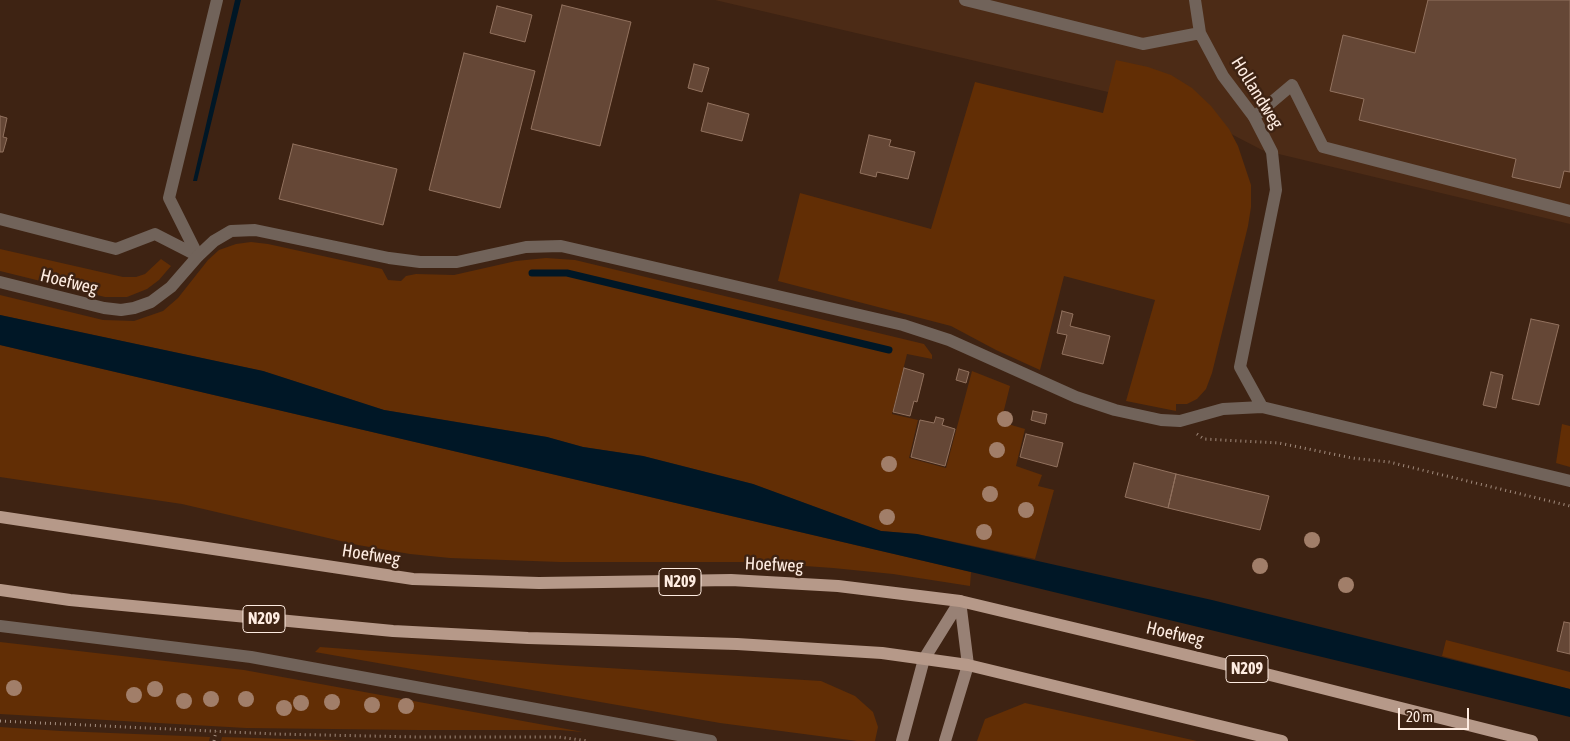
<!DOCTYPE html>
<html>
<head>
<meta charset="utf-8">
<style>
  body { margin:0 }
  #map { position:relative; width:1570px; height:741px; overflow:hidden; background:#3e2313; font-family:"Asap Condensed",sans-serif }
  canvas { display:block }
  .scale { position:absolute; left:1398px; top:708px; width:71px; height:22px; box-sizing:border-box; border:2px solid #feece1; border-top:0; padding-left:6px; font-size:15px; line-height:18px; white-space:nowrap; color:#feece1; -webkit-text-stroke:4px #3e2313; paint-order:stroke }
</style>
</head>
<body>
<div id="map">
<canvas width="1570" height="741"></canvas>
<div class="scale">20 m</div>
</div>
<script>
const ctx = document.querySelector('canvas').getContext('2d');
ctx.lineJoin = 'round';
function fill(path, color) { ctx.fillStyle = color; ctx.fill(path, 'evenodd'); }
const toPath = rows => new Path2D(rows.map(r => 'M' + r).join(''));
function trace(path, color, width, dash) { ctx.strokeStyle = color; ctx.lineWidth = width; ctx.lineCap = dash ? 'butt' : 'round'; ctx.setLineDash(dash || []); ctx.stroke(path); }
function drawText(font, color, halo, rows, align = 'center') {
  ctx.font = font + ' "Asap Condensed",sans-serif'; ctx.lineWidth = 5; ctx.setLineDash([]); ctx.textBaseline = 'middle'; ctx.strokeStyle = halo; ctx.fillStyle = color; for (const [text, x, y, turn = 0] of rows) {
    ctx.save(); ctx.translate(x, y); ctx.rotate((+turn || 0) * Math.PI / 180); ctx.textAlign = isNaN(turn) ? turn : align; if (halo) ctx.strokeText(text, 0, 0); ctx.fillText(text, 0, 0); ctx.restore();
  }
}
fill(toPath([
  [715,0,1570,0,1570,224,1262,150,1185,110]
]), '#4c2b16');
fill(toPath([
  [1116,60,1148,67,1171,75,1192,88,1211,106,1229,129,1238,146,1251,185,1251,207,1248,226,1212,373,1206,389,1197,399,1187,404,1176,404,1176,411,1126,401,1155,300,1064,276,1040,370,996,350,951,326,778,281,800,193,931,229,975,82,1103,113],
  [251,242,268,244,382,269,388,280,401,281,406,276,416,274,454,275,516,261,546,258,575,260,924,344,932,355,932,359,907,354,892,414,918,420,909,458,946,468,972,371,1010,386,1001,422,1025,429,1016,466,1042,475,1038,486,1054,490,1035,559,917,534,881,531,753,484,643,456,583,447,547,437,384,410,263,371,0,315,0,295,103,320,134,321,163,311,178,298,208,260,219,250,236,244],
  [0,249,123,277,136,277,145,274,161,259,171,266,159,280,147,289,127,297,105,297,0,271],
  [0,345,971,572,970,586,893,574,833,568,749,562,560,562,450,558,410,554,358,545,182,504,0,477],
  [1562,424,1570,426,1570,467,1556,463],
  [1446,640,1570,672,1570,689,1442,656],
  [0,642,244,670,583,732,560,730,417,730,246,728,0,714],
  [320,647,559,665,821,681,855,696,873,712,878,727,875,741,857,741,720,723,315,652],
  [1025,703,1197,741,977,741,985,719],
  [0,727,61,731,210,737,209,741,0,741],
  [222,737,352,741,355,741,221,741]
]), '#622e05');
fill(toPath([
  [235,0,241,0,197,181,193,181],
  [0,315,263,371,384,410,547,437,583,447,643,456,753,484,881,531,917,534,1212,600,1570,689,1570,717,971,572,0,345]
]), '#001726');
trace(toPath([
  [532,273,567,273,889,350]
]), '#001726', 7);
const building = toPath([
  [1428,0,1570,0,1570,172,1564,171,1560,188,1512,177,1516,159,1359,120,1364,99,1330,91,1343,35,1415,53,1428,0],
  [562,5,631,22,600,146,531,129,562,5],
  [497,6,532,15,525,42,490,33,497,6],
  [464,53,535,71,500,208,429,190,464,53],
  [694,64,709,68,702,92,688,88,694,64],
  [708,103,749,114,742,141,701,131,708,103],
  [0,116,7,118,3,137,7,138,3,152,0,152,0,116],
  [869,135,891,140,889,146,915,152,908,179,877,172,876,177,860,173,869,135],
  [293,144,397,169,383,225,279,199,293,144],
  [1062,311,1073,314,1070,326,1110,336,1103,364,1062,354,1067,335,1057,333,1062,311],
  [1531,319,1559,325,1539,405,1512,399,1531,319],
  [904,368,924,374,917,402,914,401,910,416,893,412,904,368],
  [959,369,969,372,966,383,956,380,959,369],
  [1491,372,1503,375,1496,408,1483,405,1491,372],
  [1033,411,1047,414,1045,424,1031,420,1033,411],
  [936,417,944,419,942,425,955,429,945,466,911,457,920,420,934,423,936,417],
  [1026,434,1063,443,1057,467,1020,457,1026,434],
  [1134,463,1176,474,1168,508,1125,497,1134,463],
  [1176,474,1269,496,1260,530,1168,508,1176,474],
  [1564,622,1570,623,1570,654,1557,651,1564,622]
]);
fill(building, '#654736');
trace(building, '#92725f', 1);
trace(toPath([
  [1197,434,1204,439,1279,443,1352,458,1389,462,1570,506],
  [0,721,274,734,417,737,558,737,589,741],
  [214,741,216,731]
]), '#a28c7e', 3, [1, 4]);
trace(toPath([
  [1254,117,1292,85,1323,147,1570,211],
  [0,219,116,249,155,234,198,256],
  [198,256,169,198,217,0]
]), '#71635a', 12);
trace(toPath([
  [965,0,1143,44,1200,33,1223,76,1254,117,1272,152,1276,190,1240,367,1262,407],
  [1195,0,1200,33],
  [0,282,104,308,121,310,134,308,151,302,171,287,198,256,214,241,231,231,255,230,389,258,420,262,457,262,526,247,561,246,903,325,949,340,1076,397,1115,410,1161,420,1180,421,1223,409,1262,407,1570,481],
  [0,626,251,657,711,741]
]), '#71635a', 12);
trace(toPath([
  [902,741,924,659,960,601],
  [945,741,968,665,960,601]
]), '#988175', 12);
trace(toPath([
  [0,517,413,579,539,583,731,580,838,586,960,601,1270,675,1532,741],
  [0,590,70,600,393,631,528,638,737,644,882,653,968,665,1282,741]
]), '#b69989', 12);
ctx.fillStyle = '#a17e69';
for (const [x, y] of [
  [1005,419],
  [997,450],
  [889,464],
  [990,494],
  [1026,510],
  [887,517],
  [984,532],
  [1312,540],
  [1260,566],
  [1346,585],
  [14,688],
  [155,689],
  [134,695],
  [211,699],
  [246,699],
  [184,701],
  [332,702],
  [301,703],
  [372,705],
  [406,706],
  [284,708]
]) { ctx.beginPath(); ctx.arc(x, y, 8, 0, 2 * Math.PI); ctx.fill(); }
for (const [x, y, w] of [
  [680,582,42],
  [264,619,42],
  [1247,669,42]
]) { const box = new Path2D(); box.roundRect(x - w / 2, y - 13.5, w, 27, 4); ctx.fillStyle = '#3e2313'; ctx.fill(box); trace(box, '#feece1', 1); }
drawText('bold 16px', '#feece1', null, [
  ["N209",680,582],
  ["N209",264,619],
  ["N209",1247,669]
]);
drawText('18px', '#feece1', '#3e2313', [
  ["Hollandweg",1257,93,58],
  ["Hoefweg",69,282,14],
  ["Hoefweg",371,555,9],
  ["Hoefweg",774,565,3],
  ["Hoefweg",1175,634,13]
]);
</script>
</body>
</html>
